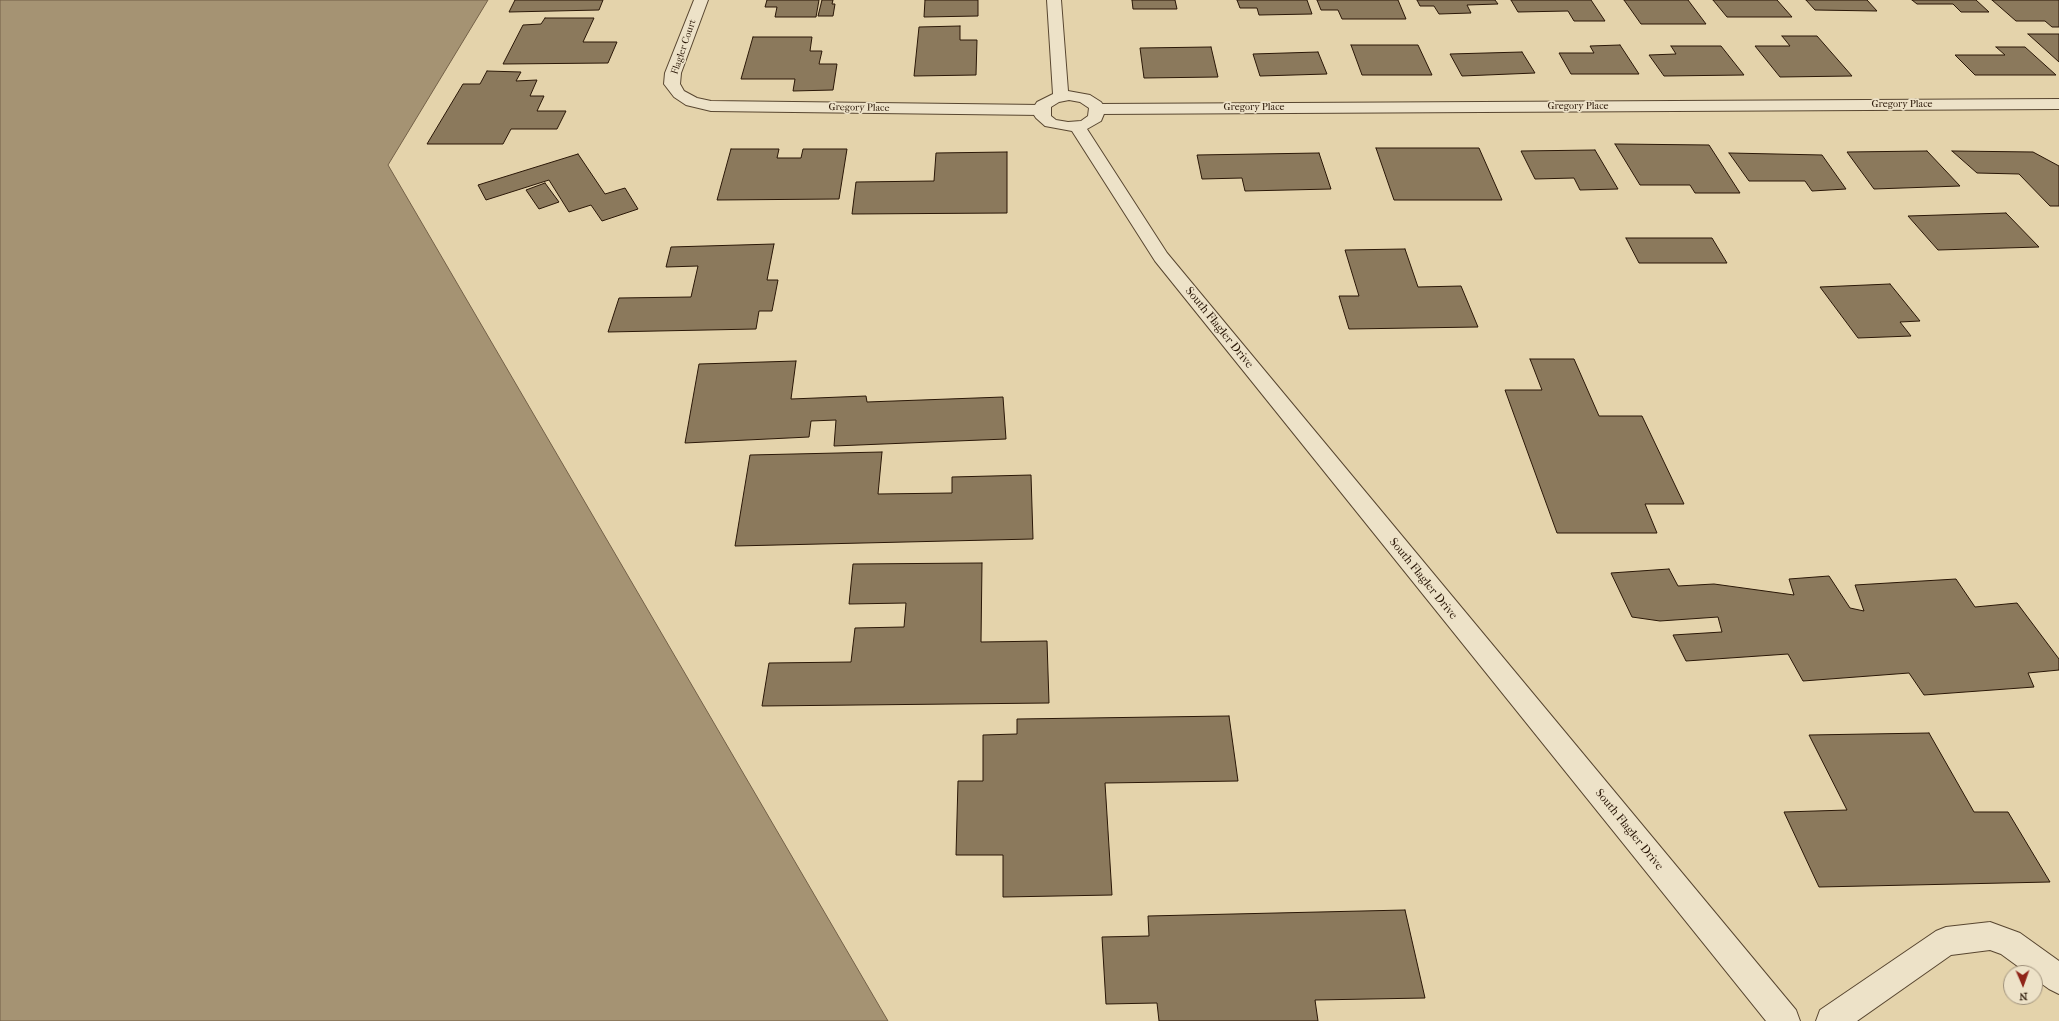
<!DOCTYPE html>
<html>
<head>
<meta charset="utf-8">
<style>
  body { margin:0 }
  #map { position:relative; width:2059px; height:1021px; overflow:hidden; background:#e4d3ab; font-family:"IM FELL French Canon",serif }
  canvas { display:block }
  .north { position:absolute; left:2003px; top:965px; width:40px; height:40px; box-sizing:border-box; background:#ede2c8; border:1px solid #9f917b; border-radius:50%; rotate:178deg; font-size:11px; font-weight:700; line-height:16px; text-align:center; color:#2a1707 }
  .north::after { content:''; display:block; margin:auto; width:14px; height:18px; background:#8f2418; clip-path:polygon(50% 0,100% 100%,50% 72%,0 100%) }
</style>
</head>
<body>
<div id="map">
<canvas width="2059" height="1021"></canvas>
<div class="north">N</div>
</div>
<script>
const ctx = document.querySelector('canvas').getContext('2d');
ctx.lineJoin = 'round';
function fill(path, color) { ctx.fillStyle = color; ctx.fill(path, 'evenodd'); }
const toPath = rows => new Path2D(rows.map(r => 'M' + r).join(''));
function trace(path, color, width, dash) { ctx.strokeStyle = color; ctx.lineWidth = width; ctx.lineCap = dash ? 'butt' : 'round'; ctx.setLineDash(dash || []); ctx.stroke(path); }
function drawText(font, color, halo, rows, align = 'center') {
  ctx.font = font + ' "IM FELL French Canon",serif'; ctx.lineWidth = 3.5; ctx.setLineDash([]); ctx.textBaseline = 'middle'; ctx.strokeStyle = halo; ctx.fillStyle = color; for (const [text, x, y, turn = 0] of rows) {
    ctx.save(); ctx.translate(x, y); ctx.rotate((+turn || 0) * Math.PI / 180); ctx.textAlign = isNaN(turn) ? turn : align; if (halo) ctx.strokeText(text, 0, 0); ctx.fillText(text, 0, 0); ctx.restore();
  }
}
const water = toPath([
  [0,0,488,0,388,165,888,1021,0,1021,0,0]
]);
fill(water, '#a59373');
trace(water, '#746148', 1);
const building = toPath([
  [515,0,603,0,599,10,509,12,515,0],
  [767,0,819,0,816,17,775,17,777,7,765,7,767,0],
  [822,0,833,0,832,4,835,4,833,16,818,16,822,0],
  [925,0,978,0,978,16,924,17,925,0],
  [1132,0,1175,0,1177,9,1133,9,1132,0],
  [1237,0,1307,0,1312,14,1259,15,1257,8,1240,8,1237,0],
  [1317,0,1398,0,1406,19,1342,19,1338,10,1321,10,1317,0],
  [1417,0,1495,0,1498,4,1467,5,1471,13,1439,14,1434,6,1420,6,1417,0],
  [1511,0,1591,0,1605,21,1574,21,1568,11,1518,12,1511,0],
  [1624,0,1688,0,1706,24,1641,24,1624,0],
  [1713,0,1777,0,1792,17,1727,17,1713,0],
  [1806,0,1867,0,1877,11,1815,10,1806,0],
  [1912,0,1976,0,1989,12,1961,12,1953,4,1917,4,1912,0],
  [1992,0,2059,0,2059,27,2052,27,2045,21,2016,21,1992,0],
  [545,18,594,18,583,42,617,42,608,63,503,64,523,25,541,24,545,18],
  [960,26,960,40,977,40,976,75,914,76,919,27,960,26],
  [2028,34,2059,34,2059,62,2028,34],
  [1782,36,1817,36,1852,76,1780,77,1755,46,1790,46,1782,36],
  [753,37,812,37,810,51,822,51,819,64,837,64,833,90,793,91,795,79,741,79,753,37],
  [1351,45,1418,45,1432,75,1362,75,1351,45],
  [1620,45,1639,74,1571,74,1559,53,1594,53,1590,46,1620,45],
  [1671,46,1721,46,1744,75,1664,76,1649,55,1676,54,1671,46],
  [1211,47,1218,77,1144,78,1140,48,1211,47],
  [1996,47,2025,47,2056,75,1975,75,1955,55,2005,55,1996,47],
  [1318,52,1327,74,1260,76,1253,54,1318,52],
  [1522,52,1535,73,1462,76,1450,54,1522,52],
  [487,71,521,72,516,81,537,80,530,96,544,96,537,111,566,111,557,129,511,129,503,144,427,144,463,84,480,84,487,71],
  [1615,144,1709,145,1740,193,1695,193,1690,185,1640,185,1615,144],
  [1376,148,1479,148,1502,200,1394,200,1376,148],
  [731,149,779,149,777,158,801,158,803,149,847,149,839,199,717,200,731,149],
  [1595,150,1618,189,1580,190,1574,178,1535,179,1521,151,1595,150],
  [1927,151,1960,186,1874,189,1847,152,1927,151],
  [1952,151,2033,152,2059,166,2059,206,2050,206,2019,174,1977,173,1952,151],
  [1007,152,1007,213,852,214,856,182,934,181,936,153,1007,152],
  [1319,153,1331,189,1245,191,1242,178,1202,179,1197,155,1319,153],
  [1729,153,1822,155,1846,189,1812,191,1805,181,1749,181,1729,153],
  [578,154,605,194,625,188,638,209,602,221,591,205,569,212,549,180,486,200,478,185,578,154],
  [545,183,559,202,539,209,526,190,545,183],
  [2006,213,2039,247,1938,250,1908,216,2006,213],
  [1626,238,1712,238,1727,263,1639,263,1626,238],
  [774,244,767,280,778,280,772,311,759,311,756,329,608,332,619,298,691,297,698,266,666,267,671,247,774,244],
  [1405,249,1418,287,1461,286,1478,327,1349,329,1339,296,1359,296,1345,250,1405,249],
  [1890,284,1920,321,1900,322,1911,336,1858,338,1820,287,1890,284],
  [1530,359,1574,359,1599,416,1642,416,1684,504,1645,504,1657,533,1557,533,1505,390,1542,390,1530,359],
  [796,361,791,399,866,396,867,402,1003,397,1006,439,834,446,836,420,811,421,809,437,685,443,699,364,796,361],
  [882,452,878,494,952,493,952,477,1031,475,1033,539,735,546,750,455,882,452],
  [982,563,981,642,1047,641,1049,703,762,706,769,663,851,662,855,628,904,627,906,603,849,604,853,564,982,563],
  [1669,569,1678,586,1714,584,1794,595,1789,579,1829,576,1850,608,1864,611,1855,585,1956,579,1975,607,2017,603,2059,659,2059,670,2028,673,2034,687,1924,695,1909,673,1803,681,1788,654,1686,661,1673,635,1722,632,1718,617,1660,621,1632,617,1611,573,1669,569],
  [1229,716,1238,781,1105,783,1112,895,1003,897,1003,855,956,855,958,781,983,781,983,735,1017,734,1017,719,1229,716],
  [1929,733,1974,812,2008,812,2050,882,1819,887,1784,812,1847,810,1809,735,1929,733],
  [1405,910,1425,998,1315,1000,1318,1021,1159,1021,1157,1003,1106,1004,1102,937,1149,936,1148,916,1405,910]
]);
fill(building, '#8b795c');
trace(building, '#2a1707', 1);
const service = toPath([
  [1990,922,2020,933,2059,961,2059,994,2049,989,2035,979,2035,973,2027,973,2001,954,1990,950,1951,955,1857,1021,1816,1021,1820,1010,1936,931,1946,927,1990,922]
]);
const minor = toPath([
  [694,0,708,0,681,73,680,84,684,91,697,98,711,101,1041,105,1047,107,1049,110,1047,113,1041,115,711,111,686,105,674,97,664,84,665,73,694,0],
  [2059,99,2059,109,1098,114,1092,112,1090,109,1092,106,1098,104,2059,99]
]);
const tertiary = toPath([
  [1047,0,1061,0,1068,91,1090,95,1101,102,1106,109,1101,121,1087,129,1167,253,1796,1010,1800,1021,1766,1021,1155,261,1072,131,1045,126,1036,118,1034,115,1035,105,1037,102,1053,94,1047,0],
  [1069,100,1080,102,1089,108,1088,116,1081,121,1068,122,1056,120,1051,116,1051,107,1059,102,1069,100]
]);
trace(service, '#584630', 2);
trace(minor, '#584630', 2);
trace(tertiary, '#584630', 2);
fill(service, '#ede2c8');
fill(minor, '#ede2c8');
fill(tertiary, '#ede2c8');
drawText('10px', '#2a1707', '#ede2c8', [
  ["Flagler Court",684,47,-71],
  ["Gregory Place",1902,105],
  ["Gregory Place",1578,107],
  ["Gregory Place",859,108,1],
  ["Gregory Place",1254,108]
]);
drawText('12px', '#2a1707', '#ede2c8', [
  ["South Flagler Drive",1219,328,51],
  ["South Flagler Drive",1423,579,51],
  ["South Flagler Drive",1629,830,51]
]);
</script>
</body>
</html>
